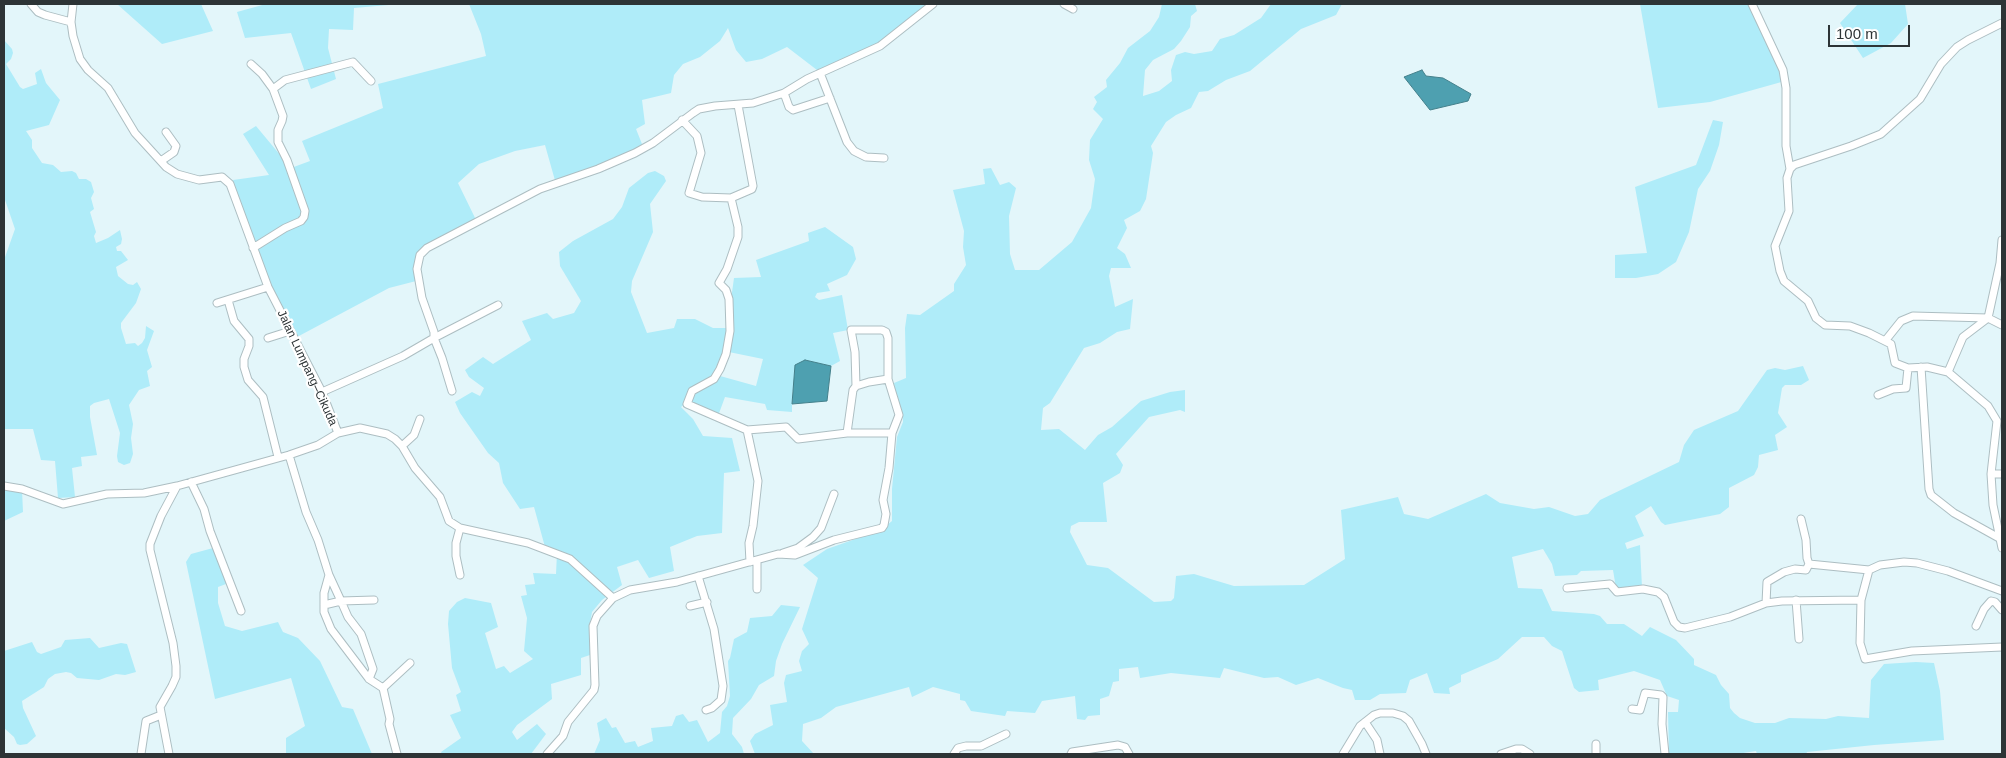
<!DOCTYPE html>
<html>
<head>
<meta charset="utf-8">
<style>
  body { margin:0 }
  #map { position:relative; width:2006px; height:758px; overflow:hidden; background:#e3f6fa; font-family:Arial,sans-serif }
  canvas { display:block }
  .frame { position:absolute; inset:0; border:5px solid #2d3436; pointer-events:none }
  .scale { position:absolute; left:1828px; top:25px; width:82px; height:22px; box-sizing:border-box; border:2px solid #2d3436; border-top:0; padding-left:6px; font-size:15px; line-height:18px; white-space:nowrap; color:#2d3436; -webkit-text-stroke:4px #fff; paint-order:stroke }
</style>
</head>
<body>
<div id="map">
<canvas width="2006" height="758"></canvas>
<div class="frame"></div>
<div class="scale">100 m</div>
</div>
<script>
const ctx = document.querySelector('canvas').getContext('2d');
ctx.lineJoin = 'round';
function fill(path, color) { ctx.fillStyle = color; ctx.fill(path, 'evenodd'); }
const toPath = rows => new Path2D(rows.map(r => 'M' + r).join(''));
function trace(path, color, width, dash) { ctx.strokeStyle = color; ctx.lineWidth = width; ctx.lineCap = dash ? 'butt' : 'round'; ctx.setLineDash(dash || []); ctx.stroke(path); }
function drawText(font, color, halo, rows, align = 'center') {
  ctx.font = font + ' Arial,sans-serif'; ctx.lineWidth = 4.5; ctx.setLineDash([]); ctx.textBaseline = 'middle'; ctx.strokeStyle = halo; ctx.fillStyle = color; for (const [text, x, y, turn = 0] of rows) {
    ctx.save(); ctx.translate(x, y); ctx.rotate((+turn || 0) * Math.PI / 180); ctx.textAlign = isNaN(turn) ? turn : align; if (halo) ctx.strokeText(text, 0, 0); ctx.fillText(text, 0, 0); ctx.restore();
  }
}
fill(toPath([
  [117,4,201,4,213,31,162,44],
  [266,4,400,4,354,8,353,30,329,29,328,48,336,79,311,89,291,33,245,38,237,12],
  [469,4,933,4,872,50,817,70,787,47,762,59,746,62,736,50,728,28,720,41,700,57,683,64,674,75,671,93,642,100,645,124,636,129,644,149,556,184,545,145,515,151,479,164,458,183,478,224,430,245,419,258,420,280,389,288,297,337,262,273,233,180,269,175,243,134,256,126,291,168,310,161,302,141,383,108,378,84,486,56,481,34],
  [1162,4,1195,4,1197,11,1191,16,1190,27,1181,41,1174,49,1153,60,1145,70,1143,96,1159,91,1172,81,1171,70,1176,55,1185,52,1194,54,1212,51,1220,39,1234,35,1261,18,1271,4,1342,4,1336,15,1301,29,1250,71,1226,80,1208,91,1199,92,1191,108,1176,115,1166,122,1151,146,1153,153,1146,199,1140,211,1124,220,1127,228,1117,248,1125,254,1131,268,1111,268,1109,276,1115,307,1133,299,1130,329,1117,332,1100,343,1084,348,1050,403,1043,408,1041,430,1059,429,1085,450,1098,435,1112,427,1141,401,1170,392,1185,390,1185,412,1180,410,1149,417,1116,454,1123,465,1120,473,1103,483,1107,522,1079,522,1071,526,1070,532,1087,565,1108,568,1154,602,1171,601,1174,598,1176,576,1194,574,1234,586,1304,585,1345,559,1341,510,1398,497,1404,514,1428,519,1486,494,1500,503,1534,509,1549,507,1575,516,1588,514,1600,500,1679,462,1684,445,1694,430,1738,411,1767,370,1775,368,1785,370,1803,366,1809,380,1801,385,1785,385,1782,388,1778,413,1787,427,1775,435,1778,450,1759,455,1758,467,1754,475,1729,488,1729,507,1720,514,1665,525,1661,522,1651,506,1635,516,1644,536,1625,543,1627,549,1640,545,1642,588,1616,588,1613,570,1581,571,1577,575,1555,576,1552,564,1543,549,1512,557,1518,588,1542,589,1552,611,1594,614,1600,616,1607,624,1624,624,1642,636,1650,627,1676,640,1694,659,1694,665,1716,675,1721,685,1729,694,1730,708,1734,713,1740,718,1755,723,1775,723,1789,718,1826,719,1838,716,1869,718,1871,680,1884,664,1916,662,1934,663,1940,691,1944,740,1874,745,1807,752,1806,754,1757,754,1756,751,1737,754,1669,754,1668,712,1678,712,1679,700,1667,696,1660,680,1634,671,1598,680,1599,690,1579,692,1574,688,1562,651,1552,646,1544,637,1522,637,1498,659,1461,675,1461,682,1449,688,1450,694,1434,693,1427,673,1410,680,1406,693,1380,694,1370,700,1355,700,1352,690,1343,688,1318,678,1296,685,1278,677,1264,678,1224,668,1220,678,1171,673,1140,678,1138,667,1119,669,1119,681,1113,682,1109,696,1100,699,1100,715,1088,716,1085,720,1077,719,1075,696,1042,701,1035,713,1007,711,1005,716,971,711,965,701,960,700,960,694,933,687,912,697,909,687,836,707,821,718,803,724,802,741,814,754,755,754,750,741,755,734,773,725,770,705,787,702,784,683,786,675,802,671,799,661,802,651,809,644,802,629,818,578,803,565,827,549,881,530,892,521,892,489,897,437,903,422,903,414,896,399,894,383,906,378,905,328,907,314,920,315,954,291,954,284,966,265,963,247,964,231,953,190,985,184,983,169,991,168,1000,185,1009,182,1016,188,1009,216,1010,254,1015,270,1039,270,1072,242,1091,208,1095,179,1089,160,1090,140,1103,119,1093,109,1097,102,1094,97,1107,87,1106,80,1120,63,1128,48,1150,31,1159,17],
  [1640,4,1752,4,1785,81,1710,102,1658,108],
  [1858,4,1905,4,1908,24,1891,43,1863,58,1840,23],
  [4,40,12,49,13,53,11,59,6,64,20,87,23,89,37,84,35,73,41,69,46,83,60,100,49,125,26,131,32,140,32,148,42,163,53,165,61,172,72,171,76,173,79,179,86,179,91,182,94,192,91,198,94,209,90,212,96,232,94,236,96,243,108,238,120,230,122,239,121,244,116,247,117,251,121,251,128,260,116,267,118,276,128,284,133,285,137,282,141,289,136,303,121,323,121,328,126,344,135,343,138,346,142,343,145,338,146,326,154,331,147,350,152,367,147,371,150,386,139,390,129,405,133,424,131,438,133,454,130,463,124,465,118,462,117,456,120,433,109,399,94,403,90,406,90,417,97,455,81,457,82,466,72,468,75,497,58,498,55,461,41,460,33,429,4,429,4,260,15,229,4,197],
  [1713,120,1723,122,1719,145,1710,171,1698,189,1689,232,1676,262,1658,274,1636,278,1615,278,1615,255,1647,253,1635,187,1696,165],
  [655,171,664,176,666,181,650,204,653,232,632,281,631,292,647,333,674,328,677,319,695,319,713,328,727,328,734,278,761,277,756,260,809,241,808,233,825,227,853,247,856,259,847,275,827,284,830,291,817,293,815,297,819,300,842,295,848,330,833,333,840,361,831,366,805,360,792,393,792,412,767,410,765,404,725,397,718,416,685,404,681,407,693,419,703,436,732,438,740,471,724,473,722,533,697,536,670,547,674,571,649,578,638,560,617,567,622,585,602,600,592,612,590,624,590,655,581,658,581,675,551,684,552,699,517,725,512,732,517,740,537,724,546,734,531,754,442,754,441,752,461,738,450,715,461,711,456,695,461,692,452,668,448,624,449,611,457,602,465,598,491,603,498,627,485,633,496,669,504,666,510,673,533,659,524,651,527,618,521,596,527,595,525,585,535,584,533,573,556,574,557,553,545,547,534,507,520,509,503,483,499,463,488,453,460,413,455,402,472,392,480,396,484,388,469,377,465,370,483,357,493,364,531,340,522,321,547,313,553,319,574,313,581,301,560,266,559,252,573,241,613,219,622,207,629,188,648,173],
  [724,351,763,359,756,386,713,374],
  [4,486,22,490,23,512,4,521],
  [213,548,217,549,226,584,218,587,218,603,225,626,242,631,278,622,283,632,298,638,320,661,342,707,353,709,372,754,286,754,286,738,305,726,291,678,215,699,186,562,191,554],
  [781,605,800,607,782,644,776,661,774,676,759,685,751,699,733,718,732,734,742,747,744,754,594,754,600,740,597,723,606,718,612,728,616,727,625,743,635,741,638,747,653,741,651,728,672,726,676,716,683,714,689,722,697,720,708,742,720,733,722,712,727,706,730,696,728,661,730,658,734,639,747,632,750,618,772,616],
  [90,638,99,648,121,643,127,644,136,672,125,675,116,674,99,680,77,678,71,673,66,672,55,674,48,679,44,687,22,701,23,708,36,736,27,744,20,745,17,744,14,737,4,728,4,651,32,642,37,652,41,654,61,647,65,640]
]), '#afecf9');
const water = toPath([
  [1422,70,1426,76,1443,78,1471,94,1468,101,1430,110,1404,77,1422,70],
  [805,360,831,366,827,401,792,404,795,365,805,360]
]);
fill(water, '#4ea0b0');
trace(water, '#44808b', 1);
const minor = toPath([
  [31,4,38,12,45,15,71,22],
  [73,4,71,22,73,36,80,59,88,70,108,88,135,133,166,167,177,174,199,180,222,177,230,184,268,287,322,392,338,433,318,445,289,455,177,486,161,516,150,544,150,550,173,643,176,666,176,677,172,686,160,707,169,754],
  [1064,4,1073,9],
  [1752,4,1783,70,1786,88,1786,146,1790,169,1787,178,1789,211,1775,246,1780,271,1784,281,1808,301,1816,318,1825,325,1850,326,1869,333,1891,344,1895,363,1908,368,1927,367,1948,372,1988,406,1997,421,1991,474,1993,505,2002,548],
  [251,64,262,74,273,89,283,116,282,121,278,130,278,142,287,160,305,211,304,217,301,221,285,228,253,248],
  [820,73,847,142,854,151,866,157,884,158],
  [273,89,285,80,353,62,371,81],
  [784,93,789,107,793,110,830,98],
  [738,105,753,186,752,189,731,198,738,227,738,237,727,269,719,283,726,290,729,299,730,331,726,354,720,369,714,379,692,391,687,404,747,430,786,427,798,439,847,433,892,433],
  [682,120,697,136,701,153,689,193,702,197,731,198],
  [161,161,174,152,176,146,166,132],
  [1790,169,1794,165,1851,146,1881,134,1920,99,1941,64,1957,47,1968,40,2002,23],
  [228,300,234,321,249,339,249,346,244,359,244,367,248,380,263,397,278,457],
  [217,303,268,287],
  [268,338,290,331],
  [1885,341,1901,321,1913,316,1988,318,2002,325],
  [1921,367,1929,489,1931,495,1954,513,1999,538],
  [1948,372,1963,337,1988,318,2000,263,2002,240],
  [452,391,442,358,434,338,498,305],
  [322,392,403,356,434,338,434,332,422,298,417,269,420,255,427,248,540,189,598,169,635,153,653,143,693,113,699,109,715,106,753,103,784,93,807,79,880,46,933,4],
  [1878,395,1893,389,1906,388,1908,368],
  [747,430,758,481,753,526,749,543,750,562],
  [338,433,360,428,387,434,395,439,402,446,415,468,440,497,449,521,460,528,528,543,570,559,613,598],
  [847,433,853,390,856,386,869,382,888,379],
  [402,446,414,435,420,419],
  [289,455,306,512,318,540,329,575,324,593,324,612,331,629,369,679,383,688,410,663],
  [1991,474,2002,474],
  [191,482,204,509,210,531,241,611],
  [4,486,22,489,63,504,107,494,144,493,177,486],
  [1801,519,1806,540,1807,558,1809,564,1869,570],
  [783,553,798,548,813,537,821,528,834,494],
  [757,560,757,589],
  [329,575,341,601,374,600],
  [460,575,456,556,456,543,460,528],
  [698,576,714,629,723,686,721,700,712,708,706,710],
  [1567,588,1610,584,1617,592,1643,589,1658,592,1664,597,1674,622,1679,627,1685,628,1730,617,1766,603,1782,601,1861,600],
  [2002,591,1948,571,1917,563,1904,562,1880,565,1869,570,1861,600,1860,643,1865,659,1912,651,2002,647],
  [1796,600,1799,639],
  [1766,603,1767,582,1784,572,1795,569,1806,570,1809,564],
  [324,605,341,601,348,617,361,634,373,669,369,679],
  [690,606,707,602],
  [1976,626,1984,609,1991,601,1995,602,2002,610],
  [383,688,390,719,389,724,397,754],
  [1632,709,1640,710,1645,693,1661,695,1663,697,1662,724,1665,754],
  [1365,722,1377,740,1380,754],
  [1596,744,1596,754],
  [141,754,146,721,161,715],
  [547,754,563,736,568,722,594,690,595,685,593,626,597,616,613,598,630,590,677,582,778,554,795,555,834,540,882,528,884,525,886,514,883,500,889,468,892,433,899,415,888,379,888,338,886,332,882,330,851,330,855,352,856,386],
  [954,754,958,748,966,746,981,746,1006,734],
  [1071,754,1072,752,1118,745,1125,747,1129,754],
  [1343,754,1360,726,1374,715,1380,713,1393,713,1403,716,1409,721,1422,744,1426,754],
  [1501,754,1516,749,1522,749,1530,754]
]);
trace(minor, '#adbec2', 9);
trace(minor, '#fff', 7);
drawText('12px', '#2d3436', '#fff', [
  ["Jalan Lumpang–Cikuda",307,368,65]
]);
</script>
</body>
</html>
